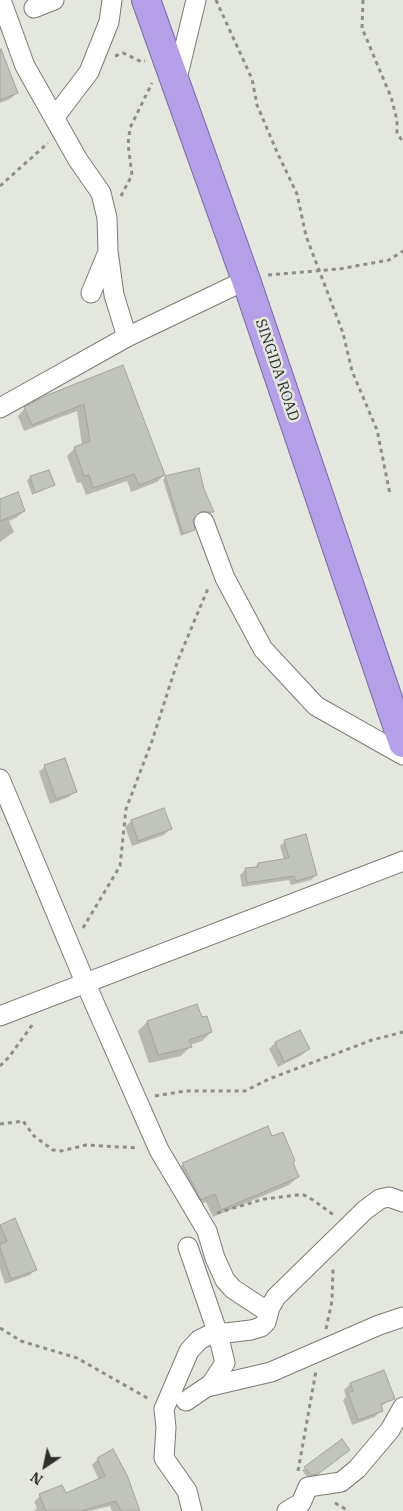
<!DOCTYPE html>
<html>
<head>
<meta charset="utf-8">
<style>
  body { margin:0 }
  #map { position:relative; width:403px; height:1511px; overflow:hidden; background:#e4e7de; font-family:"IBM Plex Serif",serif }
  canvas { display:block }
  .north { position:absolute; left:20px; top:1441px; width:50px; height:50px; -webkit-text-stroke:4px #e4e7de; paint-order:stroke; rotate:214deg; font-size:14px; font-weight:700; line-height:20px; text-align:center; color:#2d2f2b }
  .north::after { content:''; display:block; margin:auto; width:18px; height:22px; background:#2d2f2b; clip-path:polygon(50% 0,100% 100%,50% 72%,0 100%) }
</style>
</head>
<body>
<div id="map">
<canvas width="403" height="1511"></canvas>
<div class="north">N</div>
</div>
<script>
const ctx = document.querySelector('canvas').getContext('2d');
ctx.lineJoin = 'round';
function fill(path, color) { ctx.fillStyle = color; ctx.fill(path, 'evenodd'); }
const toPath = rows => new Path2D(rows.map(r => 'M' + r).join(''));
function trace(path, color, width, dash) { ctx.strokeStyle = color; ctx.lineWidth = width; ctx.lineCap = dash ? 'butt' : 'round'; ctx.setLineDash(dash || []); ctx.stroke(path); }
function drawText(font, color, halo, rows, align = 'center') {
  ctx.font = font + ' "IBM Plex Serif",serif'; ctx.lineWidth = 5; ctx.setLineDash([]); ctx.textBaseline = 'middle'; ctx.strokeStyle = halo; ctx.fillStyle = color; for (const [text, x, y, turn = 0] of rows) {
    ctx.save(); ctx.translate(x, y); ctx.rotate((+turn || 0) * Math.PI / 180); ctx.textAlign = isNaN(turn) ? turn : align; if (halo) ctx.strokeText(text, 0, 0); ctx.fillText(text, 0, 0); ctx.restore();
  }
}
fill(toPath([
  [0,50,17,93,10,99,0,103],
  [123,366,164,475,157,482,131,492,127,481,86,495,81,482,77,483,67,456,75,448,82,445,77,411,24,431,18,416,25,408],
  [30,477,53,485,32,495,27,480],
  [165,477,203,489,212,512,210,515,196,514,192,519,194,529,181,536,163,480],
  [0,501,24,511,16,518,9,521,14,532,0,542],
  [45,766,75,791,69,797,50,804,39,772],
  [163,810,170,829,164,835,132,846,125,827,131,821],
  [285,841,316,875,311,880,291,885,289,880,242,887,240,875,245,870,254,868,258,864,284,860,280,846],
  [197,1006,201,1019,211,1032,202,1041,189,1045,190,1047,181,1056,149,1063,138,1031,147,1022],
  [300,1031,308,1049,302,1055,278,1067,269,1049,275,1043],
  [271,1138,292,1163,298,1177,289,1185,213,1217,206,1202,193,1207,175,1172,183,1164],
  [15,1219,35,1270,30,1275,5,1284,0,1269,0,1226],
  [384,1372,393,1398,380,1407,381,1410,375,1417,352,1425,343,1400,346,1397,344,1390,350,1384],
  [346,1452,314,1477,308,1478,302,1470],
  [98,1459,138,1511,112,1511,110,1506,89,1511,34,1511,37,1508,34,1502,40,1496,65,1495,99,1480,92,1465]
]), '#0003');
const building = toPath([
  [1,49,18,93,0,100,0,50,1,49],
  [123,365,165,475,139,485,134,474,93,488,89,475,84,476,74,447,90,441,84,404,32,425,24,407,45,396,123,365],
  [199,468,204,489,214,512,200,512,193,520,195,530,183,534,165,476,199,468],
  [49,470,55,485,35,493,30,476,49,470],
  [18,492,25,511,0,521,0,499,18,492],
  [65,758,77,792,56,799,44,765,65,758],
  [164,808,172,829,138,841,131,820,164,808],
  [306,834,317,875,296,881,294,876,247,883,245,868,258,867,258,863,289,858,284,840,306,834],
  [197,1004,202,1017,207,1016,212,1032,189,1040,192,1047,158,1055,147,1021,197,1004],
  [300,1030,310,1049,284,1062,275,1042,300,1030],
  [268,1126,272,1136,283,1132,295,1161,293,1162,299,1177,221,1210,215,1194,201,1200,182,1163,268,1126],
  [15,1218,37,1270,11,1279,0,1248,0,1244,7,1241,0,1225,15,1218],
  [384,1370,395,1399,381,1404,383,1411,358,1420,348,1393,353,1391,350,1383,384,1370],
  [342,1439,350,1450,318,1474,311,1475,304,1467,342,1439],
  [113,1449,127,1475,140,1511,121,1511,116,1501,81,1511,46,1511,39,1494,62,1485,66,1493,105,1476,97,1458,113,1449]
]);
fill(building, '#c1c4bc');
trace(building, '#a2a59d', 1);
const minor = toPath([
  [1,0,25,66,78,160,101,193,107,218,108,251,114,295,127,337],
  [34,8,54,0],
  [176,83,196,0],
  [54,118,89,72,109,22,112,0],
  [91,293,108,252],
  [0,408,127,337,246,280],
  [204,522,225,578,263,649,316,706,403,755],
  [0,779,85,982,159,1150,207,1231,215,1258,225,1280,233,1289,268,1312],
  [0,1016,403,861],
  [207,1387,271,1372,379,1325,403,1317],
  [186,1401,211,1384,225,1363,218,1334,188,1247],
  [192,1511,187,1491,164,1458,166,1427,164,1409,189,1351,199,1340,209,1335,251,1330,261,1327,266,1322,270,1307,276,1297,365,1210,380,1199,389,1197,403,1202],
  [287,1511,301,1503,308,1487,341,1482,357,1469,390,1430,403,1407]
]);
const trunk = toPath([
  [146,0,246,280,403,743]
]);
trace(minor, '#7a7d75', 21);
trace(trunk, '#7968a2', 30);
trace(toPath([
  [216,0,252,79,257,105,277,152,297,194,306,236,343,333,352,371,377,430,390,494],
  [363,0,362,28,391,97,397,120,397,133,403,142],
  [115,56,123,53,142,62,145,61],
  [0,186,48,143],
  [121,196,132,175,128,144,130,128,152,83],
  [268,275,339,269,389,260,403,251],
  [83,928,120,866,126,809,152,741,178,660,209,586],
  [0,1066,9,1057,33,1024],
  [155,1096,185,1091,245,1091,269,1079,372,1040,403,1032],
  [0,1124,23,1121,34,1136,53,1150,61,1151,86,1145,138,1148],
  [217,1213,264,1199,297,1195,304,1195,313,1200,335,1216],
  [0,1328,21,1341,77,1358,149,1399],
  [326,1329,332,1301,333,1268],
  [298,1471,316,1371],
  [335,1503,349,1511]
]), '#8d9089', 3, [4, 4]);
trace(minor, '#fff', 19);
trace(trunk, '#b49fe8', 28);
drawText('15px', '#2d2f2b', '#e4e7de', [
  ["SINGIDA ROAD",277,370,71]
]);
</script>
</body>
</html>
